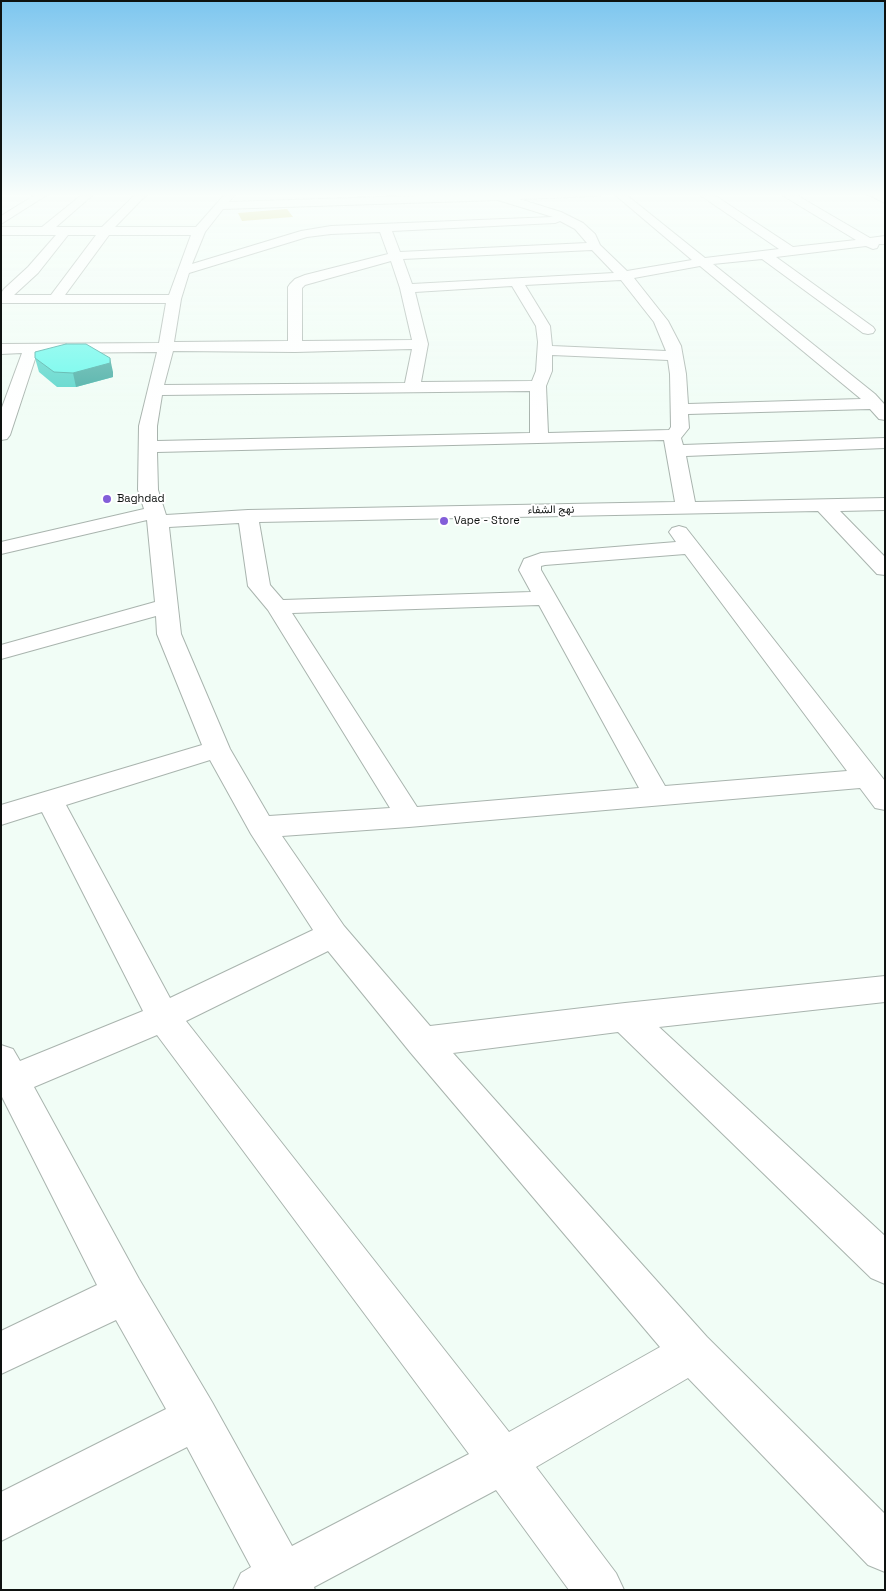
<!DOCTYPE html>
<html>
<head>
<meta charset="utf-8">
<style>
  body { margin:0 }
  #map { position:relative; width:886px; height:1591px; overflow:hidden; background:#f1fdf6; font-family:"Space Grotesk",sans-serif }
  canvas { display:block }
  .frame { position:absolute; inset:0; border:2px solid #0e1210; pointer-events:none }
</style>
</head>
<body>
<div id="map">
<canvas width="886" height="1591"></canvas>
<div class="frame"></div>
</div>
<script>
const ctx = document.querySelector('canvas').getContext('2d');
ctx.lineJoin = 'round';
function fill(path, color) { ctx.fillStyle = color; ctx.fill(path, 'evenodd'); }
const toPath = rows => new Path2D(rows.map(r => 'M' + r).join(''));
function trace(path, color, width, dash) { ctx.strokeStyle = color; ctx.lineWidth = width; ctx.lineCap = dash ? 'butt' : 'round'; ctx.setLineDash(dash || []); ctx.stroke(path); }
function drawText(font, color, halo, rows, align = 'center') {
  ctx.font = font + ' "Space Grotesk",Vazirmatn,sans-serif'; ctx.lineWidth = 4; ctx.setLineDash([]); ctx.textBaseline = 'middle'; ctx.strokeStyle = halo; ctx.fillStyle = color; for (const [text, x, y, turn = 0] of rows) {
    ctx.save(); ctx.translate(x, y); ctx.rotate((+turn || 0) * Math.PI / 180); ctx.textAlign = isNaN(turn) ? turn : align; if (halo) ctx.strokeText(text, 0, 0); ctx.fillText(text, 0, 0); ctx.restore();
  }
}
fill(toPath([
  [287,209,293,217,242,221,238,213]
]), '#d3d06b');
const minor = toPath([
  [38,193,50,193,1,224,1,216,38,193],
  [84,193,95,193,56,227,102,227,137,193,148,193,115,227,196,227,226,193,236,193,229,202,416,196,418,193,428,193,427,195,496,193,602,193,601,195,597,196,519,199,561,212,583,223,595,234,600,245,627,271,692,260,613,193,624,193,705,258,779,249,700,195,699,193,711,193,793,247,856,240,782,195,781,193,793,193,870,238,885,236,885,244,879,244,877,248,873,249,866,246,776,257,873,327,875,330,873,333,868,334,863,333,762,259,713,264,875,394,885,405,885,420,879,419,870,409,688,414,689,428,681,438,683,445,885,438,885,448,686,456,695,502,885,498,885,510,840,511,885,557,885,575,877,574,818,511,259,522,270,585,283,600,531,592,519,570,524,559,541,553,676,542,669,532,672,528,679,526,686,528,885,781,885,810,875,808,860,788,409,827,282,836,344,926,430,1026,625,1003,885,976,885,1002,659,1027,885,1236,885,1284,871,1278,618,1032,453,1053,707,1337,885,1514,885,1572,868,1565,688,1378,536,1467,616,1573,624,1590,569,1590,496,1490,314,1587,315,1590,233,1590,241,1573,251,1567,187,1447,1,1541,1,1492,166,1409,116,1320,1,1374,1,1331,97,1285,1,1095,1,1045,13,1049,20,1061,143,1011,42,812,1,825,1,805,202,745,157,634,156,616,1,659,1,645,155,602,147,520,1,554,1,542,144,509,138,490,139,426,157,352,37,353,10,435,7,439,1,440,1,410,22,353,1,354,1,344,159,343,166,303,1,303,1,293,4,289,28,267,56,235,1,235,1,227,42,227,84,193],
  [498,200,553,217,331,226,301,231,192,264,205,232,223,209,498,200],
  [560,221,575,229,587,243,400,252,392,231,555,223,560,221],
  [380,232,388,254,305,275,295,279,290,284,288,287,288,341,174,342,181,299,189,273,307,237,331,234,380,232],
  [68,235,96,235,51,295,14,295,38,273,68,235],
  [109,235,191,235,169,295,65,295,109,235],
  [592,250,614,273,412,284,403,259,592,250],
  [391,261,400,288,412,340,302,341,302,288,305,285,391,261],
  [700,266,861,399,688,404,686,374,681,346,668,321,634,278,700,266],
  [621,280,654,322,666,351,552,346,550,326,525,285,621,280],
  [512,286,536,326,538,342,536,371,532,381,421,382,428,344,415,292,512,286],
  [412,349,405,383,164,385,173,351,295,352,412,349],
  [552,355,668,360,670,374,671,427,669,430,548,433,546,386,552,371,552,355],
  [530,391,530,433,157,441,157,426,162,395,530,391],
  [664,440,675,502,248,510,166,515,158,490,157,452,664,440],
  [239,523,248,586,268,610,390,808,269,816,230,749,181,634,169,527,239,523],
  [685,554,847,771,665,786,541,570,541,566,545,565,685,554],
  [539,605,639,788,417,807,292,613,539,605],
  [210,760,251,834,313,930,170,998,66,805,210,760],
  [328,951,410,1052,660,1347,509,1432,186,1021,328,951],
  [157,1035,469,1454,292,1546,212,1402,139,1279,34,1087,157,1035],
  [865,193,878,193,885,196,885,203,865,193]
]);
trace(minor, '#a9b4ae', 2);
fill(minor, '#fff');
fill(toPath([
  [35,358,113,372,113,377,76,387,57,387,39,372]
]), '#5ad6cb');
fill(toPath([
  [110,358,113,372,113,377,76,387,73,373]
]), '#4aaea5');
const building = toPath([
  [66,344,86,344,110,358,110,363,73,373,54,372,35,358,35,352,66,344]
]);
fill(building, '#69f9ec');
trace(building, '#4aaea5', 1);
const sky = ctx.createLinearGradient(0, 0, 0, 415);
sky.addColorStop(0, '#7dc6ef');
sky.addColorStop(0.47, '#f9fefb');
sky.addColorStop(1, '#f9fefb00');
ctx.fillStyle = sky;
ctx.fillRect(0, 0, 886, 415);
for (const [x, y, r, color] of [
  [107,499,5,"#835ed9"],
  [444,521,5,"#835ed9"]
]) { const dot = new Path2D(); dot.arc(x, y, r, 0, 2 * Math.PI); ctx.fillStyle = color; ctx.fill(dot); trace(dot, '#fff', 2); }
drawText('11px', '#0e1210', '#fff', [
  ["Baghdad",117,499],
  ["Vape - Store",454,521]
], 'left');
drawText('11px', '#0e1210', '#fff', [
  ["نهج الشفاء",551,510,-1]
]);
</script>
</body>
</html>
